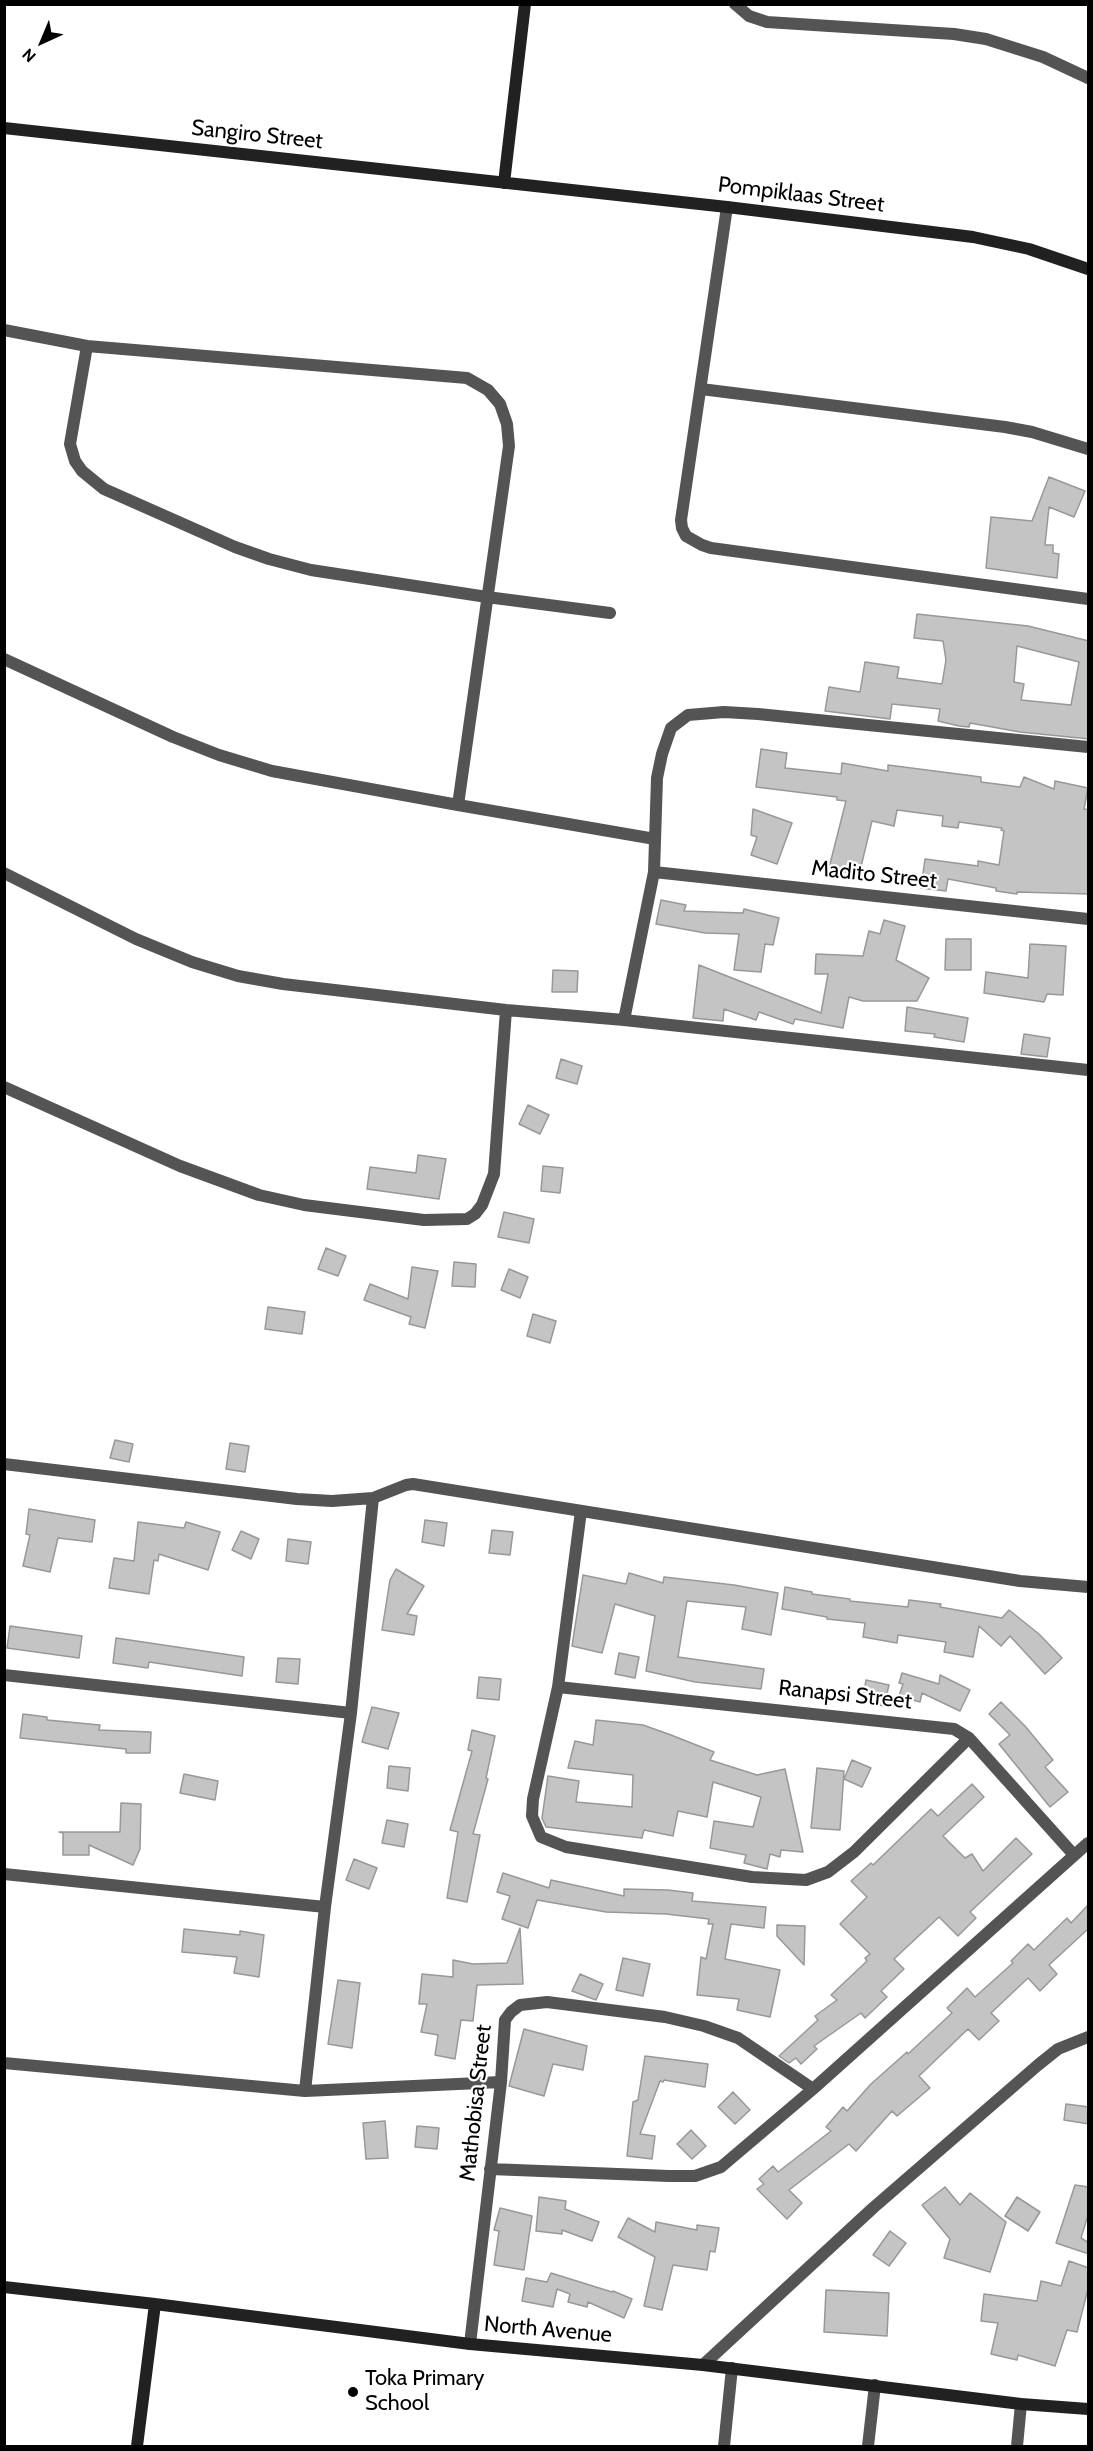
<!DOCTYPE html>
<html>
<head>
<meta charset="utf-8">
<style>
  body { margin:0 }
  #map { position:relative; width:1093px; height:2451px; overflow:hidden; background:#fff; font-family:Cabin,sans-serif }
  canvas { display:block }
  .frame { position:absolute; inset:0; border:6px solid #000; pointer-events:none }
  .north { position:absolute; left:12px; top:12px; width:60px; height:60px; -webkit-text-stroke:4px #fff; paint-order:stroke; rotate:224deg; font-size:16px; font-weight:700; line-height:24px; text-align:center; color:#000 }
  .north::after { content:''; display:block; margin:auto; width:21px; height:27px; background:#000; clip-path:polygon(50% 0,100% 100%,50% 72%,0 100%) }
</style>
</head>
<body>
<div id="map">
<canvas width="1093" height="2451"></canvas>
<div class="frame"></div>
<div class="north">N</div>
</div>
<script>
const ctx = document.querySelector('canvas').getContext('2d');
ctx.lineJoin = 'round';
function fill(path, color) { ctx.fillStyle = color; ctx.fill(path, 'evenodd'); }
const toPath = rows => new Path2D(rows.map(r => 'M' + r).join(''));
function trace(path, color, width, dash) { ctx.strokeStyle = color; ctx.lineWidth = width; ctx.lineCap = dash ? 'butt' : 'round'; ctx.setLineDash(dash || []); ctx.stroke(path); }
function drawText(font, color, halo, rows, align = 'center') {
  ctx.font = font + ' Cabin,sans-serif'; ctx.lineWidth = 4.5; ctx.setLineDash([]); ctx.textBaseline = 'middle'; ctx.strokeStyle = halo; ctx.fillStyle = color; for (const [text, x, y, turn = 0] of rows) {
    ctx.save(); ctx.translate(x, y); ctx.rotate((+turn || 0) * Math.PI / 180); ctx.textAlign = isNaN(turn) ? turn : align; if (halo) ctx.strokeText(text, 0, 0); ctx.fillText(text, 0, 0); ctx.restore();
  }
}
const building = toPath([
  [1049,477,1085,491,1074,517,1049,507,1045,545,1053,545,1053,553,1059,554,1057,578,986,568,991,517,1032,521,1049,477],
  [917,614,1028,626,1089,641,1089,739,1020,732,970,723,969,727,959,726,938,721,940,709,892,704,890,719,825,711,829,687,860,692,865,662,899,667,897,678,942,684,946,660,943,641,914,638,917,614],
  [1017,646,1079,662,1071,705,1021,700,1024,684,1014,682,1017,646],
  [761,749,787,753,785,768,841,774,842,763,888,771,888,765,981,777,981,782,1020,787,1024,777,1054,789,1055,781,1088,788,1084,809,1089,810,1089,894,1017,892,1017,894,996,891,996,888,948,879,946,891,921,888,925,859,978,866,978,861,999,865,1004,831,1001,830,1002,828,959,822,958,828,942,826,943,816,897,810,894,826,872,821,859,875,829,868,846,801,837,800,837,797,756,787,761,749],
  [753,809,792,823,777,864,751,855,757,837,751,835,753,809],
  [661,900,686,905,684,911,743,913,744,909,779,918,773,945,765,944,761,972,734,970,739,934,705,933,656,924,661,900],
  [884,920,905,926,896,960,929,978,917,1001,863,1001,849,997,843,1028,795,1019,793,1024,759,1012,756,1020,724,1009,723,1021,693,1018,699,965,821,1013,828,974,815,974,816,954,863,956,869,931,880,934,884,920],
  [946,939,971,939,971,970,945,970,946,939],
  [1030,944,1066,946,1063,995,1047,994,1044,1002,984,993,986,972,1028,978,1030,944],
  [553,970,578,971,577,992,552,992,553,970],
  [907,1007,968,1018,964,1042,934,1037,935,1034,905,1031,907,1007],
  [1024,1034,1050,1038,1047,1057,1021,1054,1024,1034],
  [561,1059,582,1066,577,1084,556,1078,561,1059],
  [528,1105,549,1115,540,1134,519,1124,528,1105],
  [418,1155,446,1159,439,1199,367,1189,370,1167,416,1173,418,1155],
  [543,1166,563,1168,560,1193,541,1191,543,1166],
  [504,1212,534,1219,529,1243,498,1237,504,1212],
  [326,1248,346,1256,338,1276,318,1269,326,1248],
  [454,1262,476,1264,475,1287,452,1286,454,1262],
  [412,1267,438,1271,425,1328,409,1324,411,1317,364,1300,370,1284,408,1299,412,1267],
  [509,1269,528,1277,520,1298,501,1290,509,1269],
  [268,1307,305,1312,302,1334,265,1329,268,1307],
  [533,1314,556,1321,550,1343,527,1336,533,1314],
  [115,1440,133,1444,129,1462,110,1458,115,1440],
  [230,1443,249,1446,245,1472,226,1469,230,1443],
  [29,1509,95,1520,92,1542,58,1538,50,1572,23,1566,30,1535,26,1534,29,1509],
  [425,1520,447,1523,444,1546,422,1542,425,1520],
  [138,1522,184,1528,186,1522,220,1532,208,1570,159,1554,158,1561,154,1560,149,1594,109,1588,114,1558,134,1561,138,1522],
  [492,1530,513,1532,510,1555,489,1553,492,1530],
  [241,1531,259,1539,251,1559,232,1550,241,1531],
  [288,1539,311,1542,308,1564,286,1561,288,1539],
  [396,1569,424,1586,407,1614,417,1616,414,1635,382,1630,390,1580,396,1569],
  [629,1573,663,1583,664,1577,734,1585,778,1593,771,1635,742,1629,746,1607,687,1601,678,1657,764,1669,761,1689,695,1682,646,1671,655,1616,615,1604,602,1653,572,1646,583,1575,626,1584,629,1573],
  [785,1587,812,1592,812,1594,850,1599,850,1601,908,1607,909,1600,941,1604,940,1607,1002,1618,1009,1610,1039,1634,1062,1658,1045,1674,1010,1636,1001,1646,979,1626,973,1657,944,1652,946,1642,898,1635,897,1643,863,1637,865,1623,827,1619,827,1617,782,1609,785,1587],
  [10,1626,82,1636,79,1658,7,1648,10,1626],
  [116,1638,244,1657,242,1676,149,1662,148,1668,113,1663,116,1638],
  [619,1653,639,1657,635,1678,615,1674,619,1653],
  [278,1658,300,1659,298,1684,276,1682,278,1658],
  [902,1673,939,1684,940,1675,970,1690,960,1711,922,1693,920,1702,899,1696,903,1684,899,1683,902,1673],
  [479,1677,501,1679,499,1700,477,1698,479,1677],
  [866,1680,889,1685,884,1706,862,1702,866,1680],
  [1001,1702,1025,1726,1053,1760,1045,1767,1068,1792,1050,1807,999,1744,1010,1735,989,1714,1001,1702],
  [372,1707,399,1713,388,1749,362,1742,372,1707],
  [23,1714,47,1717,47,1720,100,1725,99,1730,151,1732,150,1753,126,1753,126,1749,20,1738,23,1714],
  [596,1720,643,1725,671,1735,714,1752,710,1760,757,1775,785,1769,803,1852,781,1850,780,1857,770,1854,767,1869,744,1863,746,1855,710,1848,714,1821,753,1827,761,1797,713,1782,707,1817,678,1811,673,1836,644,1830,642,1838,546,1827,542,1818,548,1776,579,1781,576,1802,632,1807,633,1775,568,1768,575,1741,593,1745,596,1720],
  [472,1730,495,1736,486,1778,488,1779,473,1834,480,1835,467,1902,447,1898,458,1832,450,1830,472,1751,468,1750,472,1730],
  [852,1760,871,1768,862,1787,844,1779,852,1760],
  [389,1766,410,1768,408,1791,387,1788,389,1766],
  [817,1768,844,1771,840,1830,811,1828,817,1768],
  [184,1774,218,1781,215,1800,180,1793,184,1774],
  [972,1784,984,1797,943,1836,965,1858,972,1854,983,1871,1016,1838,1032,1854,970,1912,976,1918,958,1936,939,1917,894,1959,904,1969,881,1991,887,1997,865,2018,861,2013,814,2046,817,2049,801,2064,796,2058,789,2063,779,2056,818,2020,815,2016,837,2000,831,1995,867,1961,865,1958,870,1954,840,1924,867,1897,851,1881,871,1863,873,1865,931,1809,938,1816,972,1784],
  [121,1803,141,1804,140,1849,133,1865,89,1845,89,1855,63,1855,63,1833,59,1832,120,1832,121,1803],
  [387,1820,408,1824,404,1847,382,1843,387,1820],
  [354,1859,377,1868,369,1889,346,1880,354,1859],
  [503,1873,549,1888,551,1880,624,1896,624,1889,668,1890,693,1893,692,1901,766,1907,764,1928,731,1924,725,1959,780,1970,770,2017,737,2010,739,1999,697,1995,701,1957,706,1959,713,1924,708,1924,709,1919,666,1914,606,1912,537,1900,528,1928,502,1919,510,1896,497,1892,503,1873],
  [1089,1904,1089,1928,1049,1965,1057,1974,1040,1991,1028,1978,991,2013,999,2021,979,2040,968,2029,919,2076,930,2088,897,2116,892,2111,856,2151,849,2144,789,2190,802,2203,787,2219,757,2189,764,2184,759,2179,773,2166,778,2172,831,2131,826,2127,843,2107,847,2111,871,2084,907,2052,908,2054,952,2013,947,2008,967,1988,975,1997,1013,1963,1011,1961,1028,1944,1034,1950,1067,1918,1071,1923,1089,1904],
  [777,1925,805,1926,804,1965,777,1936,777,1925],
  [520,1928,523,1984,477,1985,473,2021,461,2020,455,2059,435,2055,438,2035,421,2032,427,2004,419,2004,422,1974,453,1977,453,1960,473,1964,507,1963,520,1928],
  [184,1929,240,1935,240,1931,264,1935,259,1977,234,1973,237,1957,182,1952,184,1929],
  [623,1958,650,1964,643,1996,616,1990,623,1958],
  [580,1974,603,1984,596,2000,572,1991,580,1974],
  [338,1980,360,1983,352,2048,328,2044,338,1980],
  [524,2029,587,2046,583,2070,553,2064,544,2096,509,2086,524,2029],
  [645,2056,708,2064,705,2087,664,2080,663,2082,660,2081,640,2134,655,2136,652,2159,627,2156,633,2102,638,2100,645,2056],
  [733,2092,750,2110,735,2124,718,2107,733,2092],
  [1066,2104,1089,2107,1089,2124,1064,2120,1066,2104],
  [385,2121,388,2158,366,2159,363,2123,385,2121],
  [417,2126,439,2128,437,2149,415,2147,417,2126],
  [691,2130,706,2146,692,2159,677,2144,691,2130],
  [1075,2185,1089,2187,1089,2212,1081,2238,1089,2243,1089,2254,1056,2243,1075,2185],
  [945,2187,960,2205,970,2193,1006,2222,990,2272,944,2258,950,2239,922,2205,945,2187],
  [539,2197,566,2201,565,2209,599,2222,592,2241,562,2230,562,2234,536,2231,539,2197],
  [1017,2197,1040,2212,1028,2231,1005,2216,1017,2197],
  [500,2208,532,2216,524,2270,494,2265,499,2231,494,2230,500,2208],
  [628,2218,655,2232,656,2222,697,2230,697,2225,719,2228,715,2252,710,2251,707,2270,673,2265,662,2310,644,2306,655,2257,618,2237,628,2218],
  [890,2231,906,2243,889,2266,873,2255,890,2231],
  [1069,2261,1089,2268,1089,2285,1077,2332,1067,2330,1055,2366,1018,2355,1017,2360,991,2354,998,2323,981,2321,984,2294,1037,2301,1041,2281,1061,2286,1069,2261],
  [551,2273,612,2292,613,2291,632,2299,624,2318,588,2302,587,2307,568,2302,570,2294,557,2289,553,2307,522,2301,526,2278,547,2282,551,2273],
  [826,2290,889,2293,887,2336,824,2332,826,2290]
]);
fill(building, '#c4c4c4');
trace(building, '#989898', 1.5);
trace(toPath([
  [735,4,749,16,767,22,954,34,986,39,1043,57,1088,78],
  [727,207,681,520,682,528,686,536,702,545,711,548,1088,599],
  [4,330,87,346,467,378,488,390,500,404,507,424,509,446,458,805,272,771,219,755,173,737,4,659],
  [87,346,70,444,75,461,82,471,104,489,235,547,269,559,311,570,487,597,610,613],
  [701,389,1005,427,1032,432,1088,449],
  [458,805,655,839],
  [654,872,1088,919],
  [4,873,136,939,192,962,238,976,283,984,506,1010,624,1020,1088,1070],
  [624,1020,654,872,657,778,662,754,671,728,688,715,724,712,758,714,1088,747],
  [4,1087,180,1166,259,1195,304,1205,424,1220,467,1219,475,1214,482,1205,494,1174,506,1010],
  [4,1464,297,1499,332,1501,373,1498,406,1485,413,1484,1020,1581,1088,1587],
  [581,1511,558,1687,533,1799,532,1816,541,1837,566,1847,752,1877,806,1880,828,1872,854,1852,969,1738],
  [4,1675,351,1713],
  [558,1687,954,1729,969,1738,1074,1855],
  [4,1874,325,1907],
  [4,2063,305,2091,501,2082],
  [305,2091,325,1907,351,1713,373,1498],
  [490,2169,669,2176,695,2176,721,2167,813,2089,1088,1843],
  [470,2344,501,2082,505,2020,511,2012,520,2005,547,2002,665,2017,704,2026,738,2038,813,2089],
  [703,2365,873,2208,1038,2065,1058,2049,1088,2037],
  [724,2446,732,2368],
  [868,2446,875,2385],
  [1017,2446,1021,2404]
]), '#545454', 12);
trace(toPath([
  [4,128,727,207,973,237,1029,249,1088,269],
  [504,183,525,4],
  [4,2287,155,2304,470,2344,703,2365,1021,2404,1088,2409],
  [137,2446,155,2304]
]), '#212121', 12);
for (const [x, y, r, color] of [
  [353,2392,6,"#000"]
]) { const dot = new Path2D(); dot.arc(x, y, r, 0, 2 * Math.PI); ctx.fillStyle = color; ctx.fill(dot); trace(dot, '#fff', 2); }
drawText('22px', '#000', '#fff', [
  ["Sangiro Street",257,135,6],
  ["Pompiklaas Street",801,195,7],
  ["Madito Street",874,875,6],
  ["Ranapsi Street",845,1695,6],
  ["Mathobisa Street",476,2103,-84],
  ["North Avenue",548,2330,5]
]);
drawText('22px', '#000', '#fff', [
  ["Toka Primary",365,2379],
  ["School",365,2404]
], 'left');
</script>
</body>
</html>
